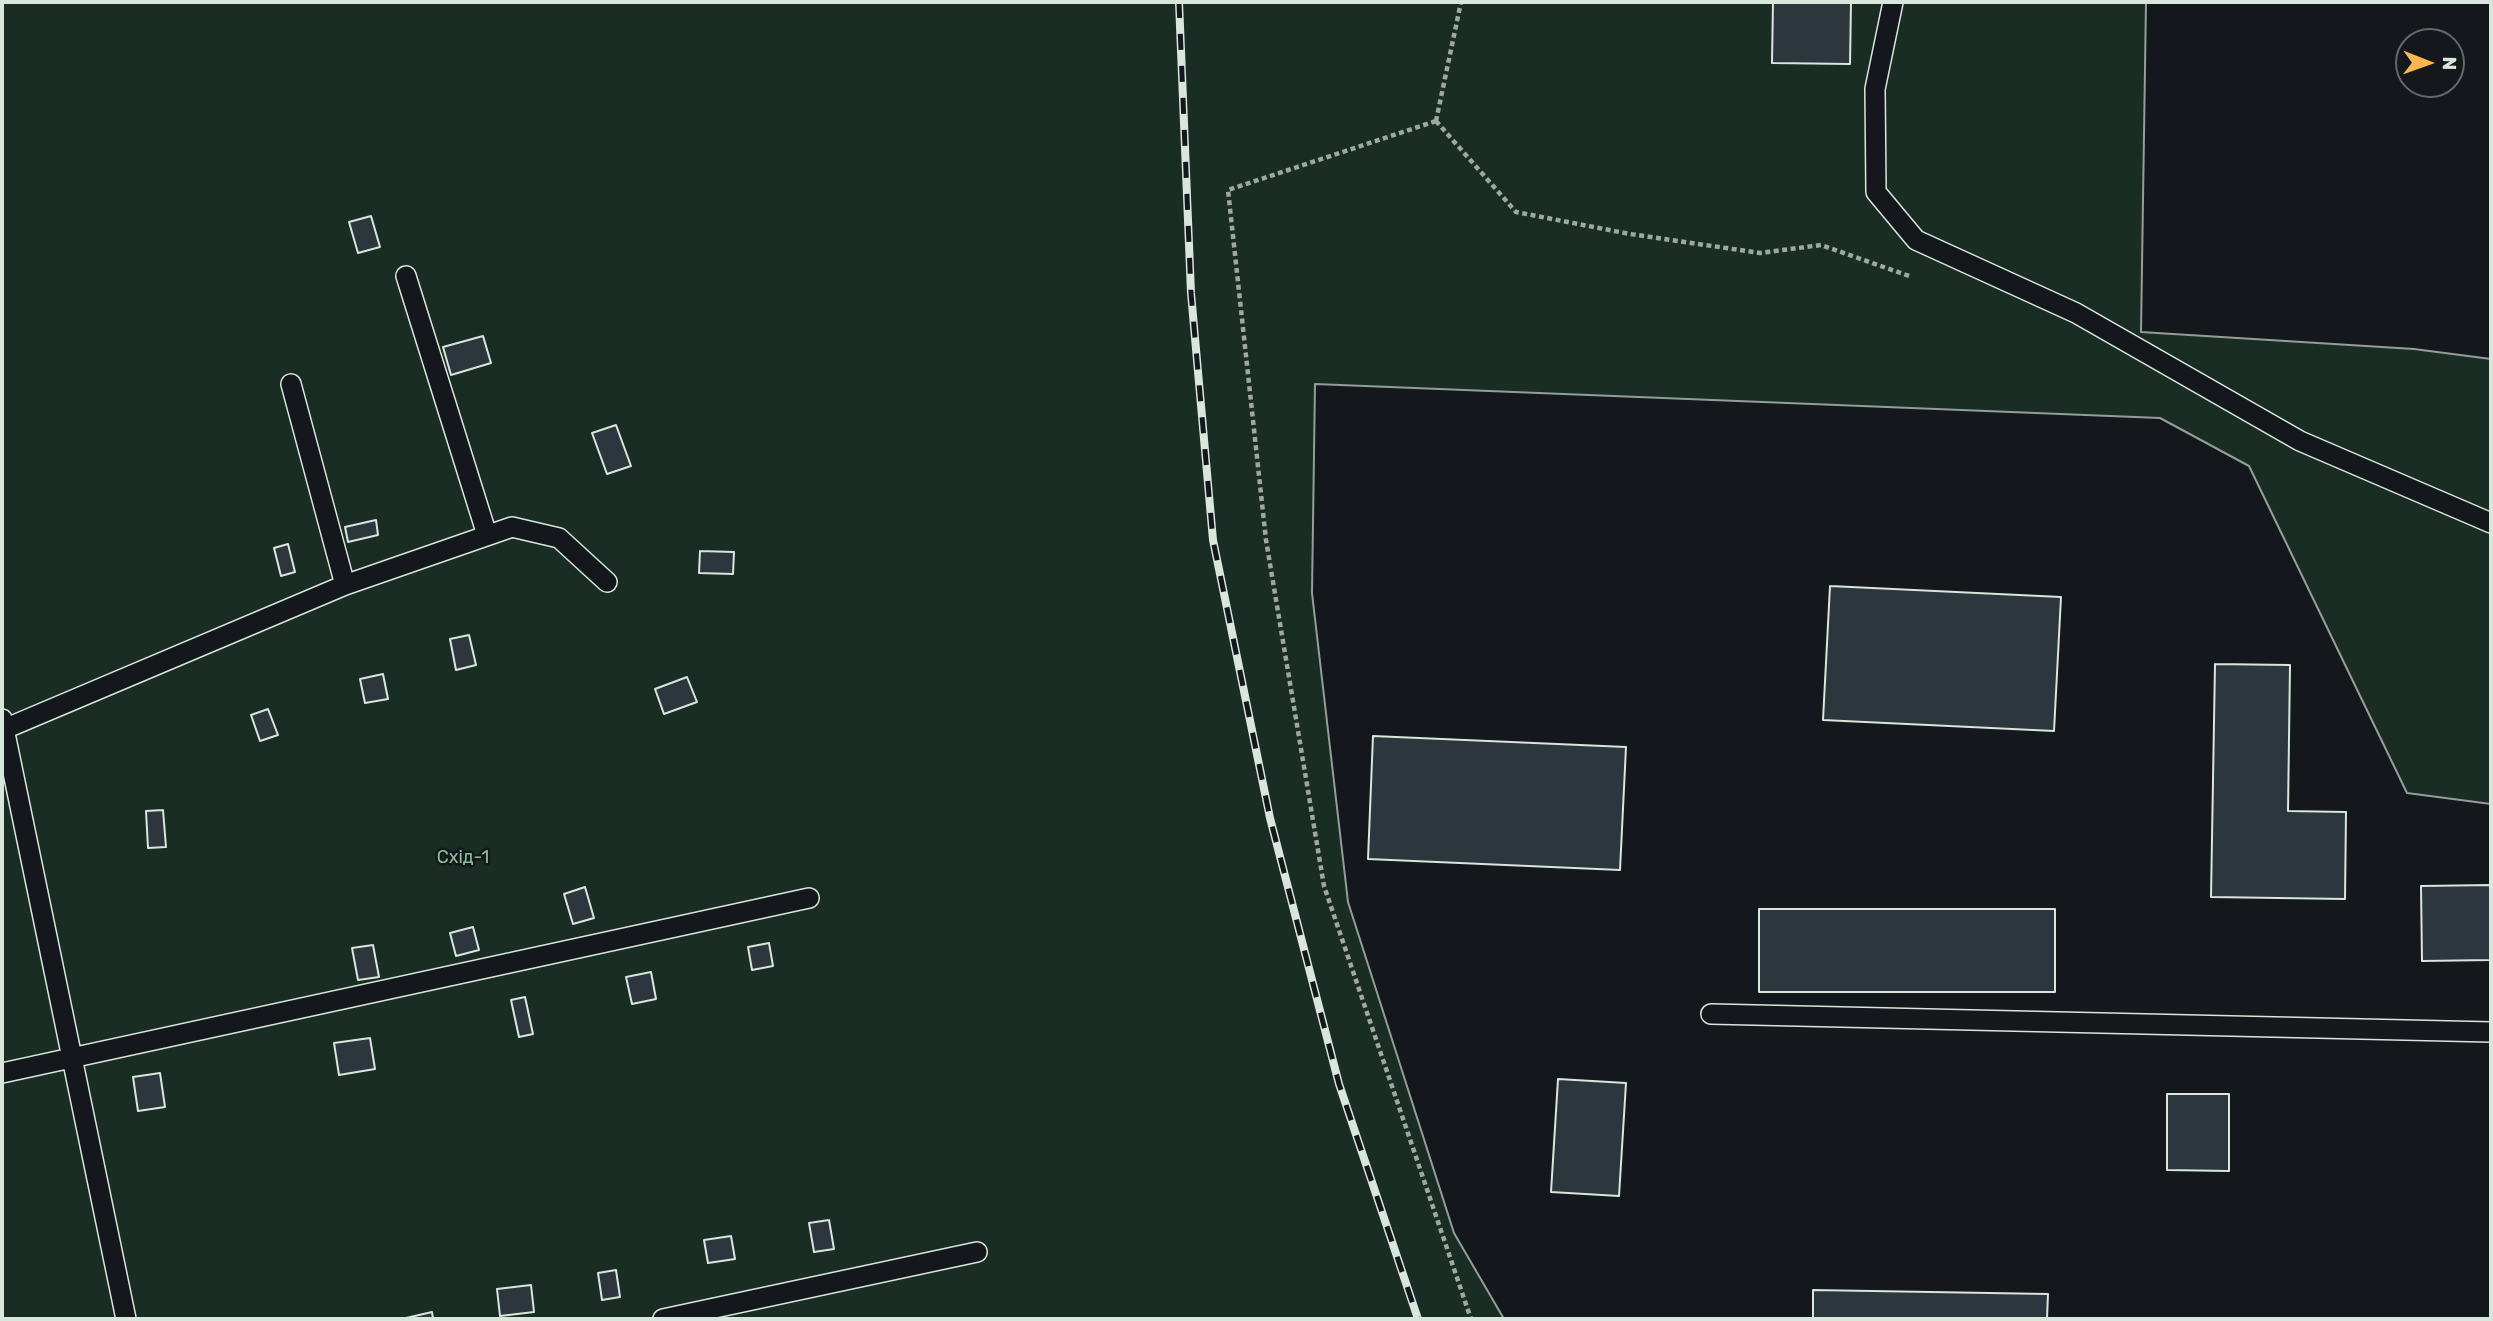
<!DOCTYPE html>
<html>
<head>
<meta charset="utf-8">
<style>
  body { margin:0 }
  #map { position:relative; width:2493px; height:1321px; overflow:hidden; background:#14181c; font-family:Rubik,sans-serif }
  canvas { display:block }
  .frame { position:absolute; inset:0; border:4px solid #d8e6dc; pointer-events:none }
  .north { position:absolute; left:2395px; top:28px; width:70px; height:70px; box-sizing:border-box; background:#14181c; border:2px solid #626a69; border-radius:50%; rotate:91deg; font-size:19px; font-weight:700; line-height:28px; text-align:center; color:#d8e6dc }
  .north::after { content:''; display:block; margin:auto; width:24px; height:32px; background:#ffb74d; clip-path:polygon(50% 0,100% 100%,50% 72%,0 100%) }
</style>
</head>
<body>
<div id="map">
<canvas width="2493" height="1321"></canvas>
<div class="frame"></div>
<div class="north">N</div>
</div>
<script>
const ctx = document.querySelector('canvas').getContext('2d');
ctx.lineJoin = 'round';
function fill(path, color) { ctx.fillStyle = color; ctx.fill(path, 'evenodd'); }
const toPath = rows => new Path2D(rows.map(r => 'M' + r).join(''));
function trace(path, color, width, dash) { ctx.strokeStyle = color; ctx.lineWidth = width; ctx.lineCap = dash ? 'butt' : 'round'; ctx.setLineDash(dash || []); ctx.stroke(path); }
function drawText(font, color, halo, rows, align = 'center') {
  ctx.font = font + ' Rubik,sans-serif'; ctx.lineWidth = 5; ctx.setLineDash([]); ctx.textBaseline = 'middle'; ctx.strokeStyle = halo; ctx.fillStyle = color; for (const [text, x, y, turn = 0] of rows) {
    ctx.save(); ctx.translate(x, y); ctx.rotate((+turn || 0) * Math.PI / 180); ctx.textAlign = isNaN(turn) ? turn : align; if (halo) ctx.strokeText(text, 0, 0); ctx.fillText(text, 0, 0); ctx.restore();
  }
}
const green = toPath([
  [2,2,2146,2,2141,332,2414,349,2491,359,2491,804,2407,793,2249,466,2160,418,1315,384,1312,593,1348,902,1454,1233,1504,1319,2,1319,2,2]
]);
fill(green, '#1a2d24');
trace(green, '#939e99', 2);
const building = toPath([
  [1773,2,1851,2,1850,64,1772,63,1773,2],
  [371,216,380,247,358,253,349,222,371,216],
  [483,336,491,363,451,375,443,347,483,336],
  [616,425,631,466,607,474,592,433,616,425],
  [376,520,378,535,348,542,345,527,376,520],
  [288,544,295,572,281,576,274,548,288,544],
  [700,551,734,552,733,574,699,573,700,551],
  [1830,586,2061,597,2054,731,1823,720,1830,586],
  [469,635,476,665,456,670,450,639,469,635],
  [2215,664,2290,665,2288,811,2346,812,2345,899,2211,897,2215,664],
  [383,674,388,699,365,703,360,679,383,674],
  [687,677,697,702,664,714,655,689,687,677],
  [268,709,278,735,260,741,251,715,268,709],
  [1373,736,1626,747,1620,870,1368,859,1373,736],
  [163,810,166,847,148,848,146,811,163,810],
  [2491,885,2491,960,2422,961,2421,886,2491,885],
  [585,887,594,918,573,924,564,894,585,887],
  [1759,909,2055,909,2055,992,1759,992,1759,909],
  [473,927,479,950,456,956,450,933,473,927],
  [769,943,773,966,752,970,748,947,769,943],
  [373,945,379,977,358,980,352,948,373,945],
  [651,972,656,999,632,1004,626,977,651,972],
  [525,997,533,1034,519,1037,511,1000,525,997],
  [370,1038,375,1069,339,1075,334,1043,370,1038],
  [160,1073,165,1107,138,1111,133,1077,160,1073],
  [1558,1079,1626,1083,1619,1196,1551,1192,1558,1079],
  [2167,1094,2229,1094,2229,1171,2167,1170,2167,1094],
  [829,1220,834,1249,814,1252,809,1223,829,1220],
  [731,1236,735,1259,708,1263,704,1240,731,1236],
  [616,1270,620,1297,602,1300,598,1273,616,1270],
  [531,1285,534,1312,500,1316,497,1289,531,1285],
  [1813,1290,2048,1294,2047,1319,1813,1319,1813,1290],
  [432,1312,433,1319,406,1319,406,1318,432,1312]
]);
fill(building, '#2c363c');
trace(building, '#d8e6dc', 2);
const lane = toPath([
  [1893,2,1875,89,1876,192,1916,240,2076,313,2300,441,2491,523],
  [406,276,487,535],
  [291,384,345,585],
  [2,719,126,1319],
  [2,730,345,585,512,527,559,538,607,582],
  [1711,1014,2491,1032],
  [2,1073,809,898],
  [663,1319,977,1252]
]);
trace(lane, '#d8e6dc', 22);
trace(toPath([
  [1436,121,1228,190,1266,540,1324,886,1471,1319],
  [1436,121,1516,212,1630,234,1760,253,1821,245,1912,277],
  [1436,121,1461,2]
]), '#9da8a2', 4.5, [5, 3.5]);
trace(lane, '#14181c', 19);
const rail = toPath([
  [1179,2,1191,293,1213,540,1270,818,1339,1084,1418,1319]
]);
trace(rail, '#d8e6dc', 8);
trace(rail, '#14181c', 5, [16]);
drawText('18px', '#8ac095', '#14181c', [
  ["Схід-1",463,858]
]);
</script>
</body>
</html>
